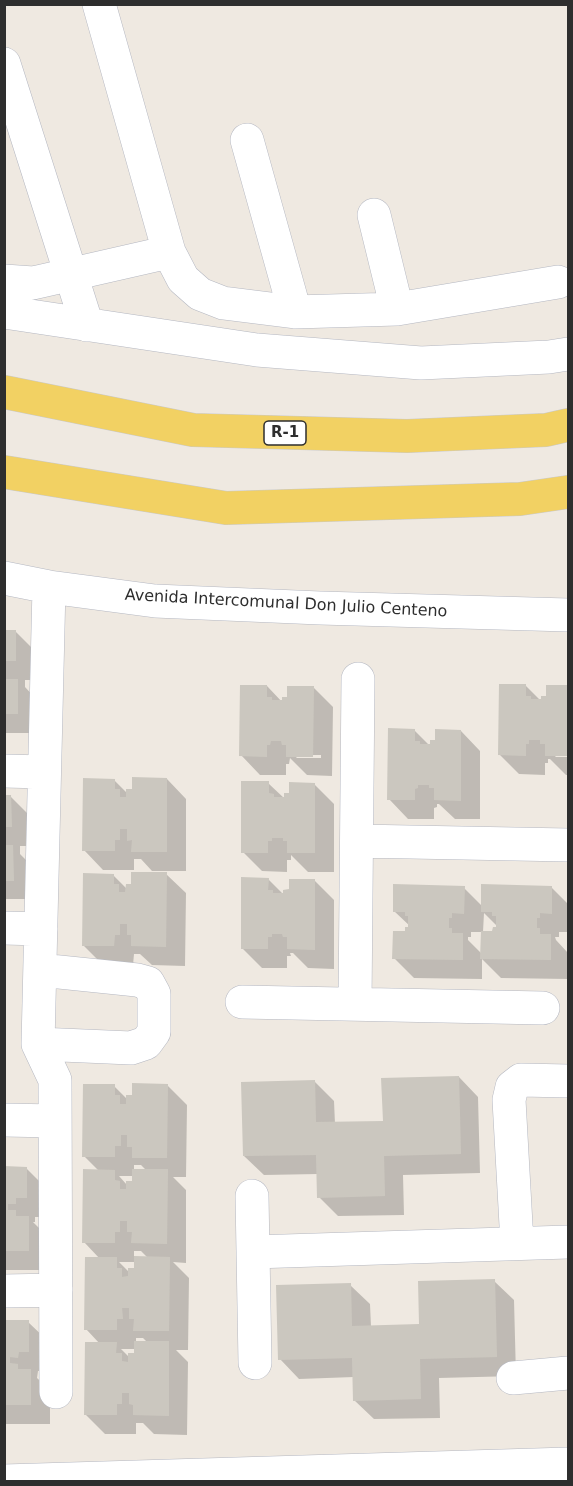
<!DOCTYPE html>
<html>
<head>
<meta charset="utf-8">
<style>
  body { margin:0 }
  #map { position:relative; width:573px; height:1486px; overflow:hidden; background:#efe9e1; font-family:"DejaVu Sans",sans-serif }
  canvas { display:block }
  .frame { position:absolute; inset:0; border:6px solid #2e2e2e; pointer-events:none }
</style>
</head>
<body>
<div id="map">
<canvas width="573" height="1486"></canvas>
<div class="frame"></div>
</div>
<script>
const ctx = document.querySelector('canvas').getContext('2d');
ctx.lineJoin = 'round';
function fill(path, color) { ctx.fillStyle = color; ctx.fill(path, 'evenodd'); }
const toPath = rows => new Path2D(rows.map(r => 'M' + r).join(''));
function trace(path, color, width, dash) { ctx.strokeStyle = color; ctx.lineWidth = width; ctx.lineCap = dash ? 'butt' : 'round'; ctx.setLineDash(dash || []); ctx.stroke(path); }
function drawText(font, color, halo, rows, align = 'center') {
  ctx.font = font + ' "DejaVu Sans",sans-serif'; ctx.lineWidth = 4.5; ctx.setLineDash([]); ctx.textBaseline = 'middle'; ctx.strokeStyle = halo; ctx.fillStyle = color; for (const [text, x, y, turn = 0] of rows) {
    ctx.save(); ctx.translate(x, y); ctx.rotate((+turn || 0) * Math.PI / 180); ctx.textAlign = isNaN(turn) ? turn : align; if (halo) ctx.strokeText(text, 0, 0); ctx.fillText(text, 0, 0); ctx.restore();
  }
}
fill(toPath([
  [4,631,15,631,35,651,35,680,25,680,25,687,37,700,37,733,4,733],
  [267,686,284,704,289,698,313,687,333,707,332,776,307,775,290,758,289,764,286,764,286,775,260,775,241,755],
  [294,755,321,755,321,758,297,758],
  [526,686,542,702,548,698,548,686,568,687,568,754,553,754,556,757,568,757,568,775,566,775,550,759,548,759,548,763,545,763,545,775,519,774,500,755],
  [414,730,431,747,461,731,480,751,480,819,455,819,439,804,437,804,437,807,434,808,434,819,408,819,389,799],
  [167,779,186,799,186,871,152,871,141,859,134,859,134,870,103,870,84,850,114,780,127,793],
  [268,783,285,799,314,784,334,804,334,872,308,872,291,855,291,860,287,860,287,872,262,871,243,852],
  [4,797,11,797,30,816,31,846,20,846,20,854,32,866,33,899,4,899],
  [166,874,186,893,185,966,152,965,140,954,134,954,133,965,103,965,83,945,113,875,127,889],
  [268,879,285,896,290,891,314,880,334,900,334,969,308,968,293,953,290,953,291,956,287,956,287,968,262,968,242,948],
  [464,888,482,906,552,888,568,904,568,932,559,932,559,937,555,937,556,940,568,953,568,979,501,978,482,959,482,979,414,978,394,958,406,933,412,928,394,911],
  [484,913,500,929,494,933,483,932],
  [471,932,482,932,482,954,468,940,468,937,471,937],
  [459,1077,478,1097,480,1173,403,1175,404,1215,338,1216,319,1197,318,1174,264,1175,244,1156,315,1082,334,1101,335,1124,384,1122],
  [167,1085,187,1105,186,1177,173,1177,186,1190,186,1263,173,1262,189,1278,188,1350,176,1350,188,1362,187,1435,154,1434,143,1423,136,1423,136,1434,105,1434,85,1414,100,1344,86,1329,100,1259,84,1242,99,1171,84,1156,114,1086,128,1100],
  [134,1165,141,1165,146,1170,134,1170],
  [119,1176,133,1176,133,1182,127,1185],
  [134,1251,141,1251,148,1258,134,1258],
  [119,1262,136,1262,136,1270,130,1273],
  [136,1338,143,1338,147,1342,136,1342],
  [121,1349,135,1349,135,1355,129,1357],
  [4,1168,26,1168,46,1188,46,1217,35,1217,35,1222,33,1222,48,1237,48,1270,4,1270],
  [494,1281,514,1300,516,1376,439,1378,440,1418,374,1419,354,1400,354,1377,299,1379,280,1359,350,1285,370,1304,371,1327,420,1326],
  [4,1321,28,1322,48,1341,48,1371,38,1371,37,1378,50,1390,50,1424,4,1424]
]), '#0003');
fill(toPath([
  [4,630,16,630,16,661,4,661],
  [4,679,18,679,18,714,4,714],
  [499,684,526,684,526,696,531,696,531,699,541,699,541,696,546,696,546,685,568,685,568,756,545,756,545,744,540,744,540,740,529,740,529,744,526,744,526,756,498,755],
  [240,685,267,685,267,697,272,697,272,700,282,700,282,697,287,697,287,686,314,686,313,757,286,757,286,745,282,745,281,741,271,741,270,745,267,745,267,757,239,756],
  [388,728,415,729,415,741,420,741,420,744,430,744,430,740,435,740,435,729,461,730,461,801,434,800,434,788,429,788,429,785,418,785,418,788,415,789,415,800,387,800],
  [132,777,167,778,167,852,131,852,132,840,127,841,127,829,120,829,120,840,115,840,115,851,82,851,83,778,115,779,115,789,120,789,120,797,126,797,126,789,132,789],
  [241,781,269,781,269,793,274,794,274,797,284,797,284,793,289,793,289,782,315,783,315,853,287,853,287,841,283,841,283,838,272,838,272,841,268,841,268,853,241,853],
  [4,795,11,795,12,827,4,827],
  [4,845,13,845,14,881,4,881],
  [131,872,167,872,166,947,131,946,131,935,127,935,127,924,120,924,120,935,115,935,114,946,82,946,83,873,114,874,114,884,119,884,119,892,125,892,126,884,131,884],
  [241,877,269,878,268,890,273,890,273,893,283,893,283,890,289,889,289,879,315,879,315,950,287,949,287,937,283,937,282,934,272,934,272,937,268,937,268,949,241,949],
  [393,884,465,886,464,914,452,913,452,918,449,918,449,928,452,928,452,933,463,933,463,960,392,959,393,931,405,931,405,927,408,927,408,916,405,916,405,912,393,912],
  [481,884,552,886,552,914,540,913,540,918,537,918,537,928,540,928,540,934,551,934,551,960,480,959,481,931,492,931,493,927,496,927,496,916,492,916,492,912,481,912],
  [459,1076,461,1154,384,1156,385,1196,317,1198,316,1155,243,1156,241,1082,315,1080,316,1122,383,1121,381,1078],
  [132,1083,168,1084,167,1158,132,1158,132,1147,127,1147,127,1135,121,1135,121,1146,115,1146,115,1157,82,1157,83,1084,115,1084,115,1095,120,1095,120,1104,126,1104,126,1095,132,1095],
  [4,1166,27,1167,27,1198,16,1198,16,1204,8,1204,8,1210,16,1210,16,1216,29,1216,29,1251,4,1251],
  [83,1169,115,1170,115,1180,120,1181,120,1189,126,1189,126,1181,132,1181,132,1169,168,1169,167,1244,131,1243,132,1232,127,1232,127,1221,120,1221,120,1232,115,1232,115,1243,82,1243],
  [134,1256,170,1257,169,1331,133,1331,134,1319,129,1319,129,1308,122,1308,123,1319,117,1319,117,1330,84,1330,85,1257,117,1257,117,1268,122,1268,122,1277,128,1276,128,1268,134,1268],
  [495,1279,497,1357,420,1359,421,1399,353,1401,352,1358,278,1360,276,1285,351,1283,352,1326,419,1324,418,1281],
  [4,1320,29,1320,29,1352,19,1352,18,1358,10,1357,10,1363,18,1364,18,1369,31,1369,31,1405,4,1405],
  [134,1341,169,1341,169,1416,133,1415,133,1405,129,1404,129,1393,122,1393,122,1404,117,1404,117,1415,84,1415,85,1342,117,1342,116,1353,122,1353,122,1361,128,1362,128,1353,134,1353]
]), '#cbc7bf');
const minor = toPath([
  [99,4,169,252],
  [4,64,87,325],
  [247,140,295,312],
  [374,215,397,309],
  [4,281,33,283,169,252,183,279,200,294,223,303,295,312,397,309,558,282],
  [4,312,257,350,421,363,549,357,568,354],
  [4,578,49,587,155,601,320,608,568,615],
  [49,587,38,1044,55,1080,56,1392],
  [4,771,44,772],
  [357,841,568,845],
  [4,928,41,929],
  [242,1002,543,1008],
  [355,1004,358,679],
  [38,1044,131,1048,146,1043,154,1032,154,994,148,983,137,980,40,970],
  [4,1120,55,1121],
  [252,1196,255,1363],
  [517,1243,509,1100,512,1087,521,1080,568,1081],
  [253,1252,568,1242],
  [4,1291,56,1290],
  [513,1378,568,1373],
  [4,1481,568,1464]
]);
const major = toPath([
  [4,392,193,430,407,436,546,430,568,425],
  [4,472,226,508,520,499,568,492]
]);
trace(minor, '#b4b7c1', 34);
trace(major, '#c9c9c9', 34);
trace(minor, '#fff', 33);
trace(major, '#f2d163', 33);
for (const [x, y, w] of [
  [285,433,42]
]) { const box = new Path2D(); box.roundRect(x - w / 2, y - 12, w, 24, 4.5); ctx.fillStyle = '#fff'; ctx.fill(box); trace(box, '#2e2e2e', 1.5); }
drawText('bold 15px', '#2e2e2e', null, [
  ["R-1",285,433]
]);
drawText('16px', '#2e2e2e', '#fff', [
  ["Avenida Intercomunal Don Julio Centeno",286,604,3]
]);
</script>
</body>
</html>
